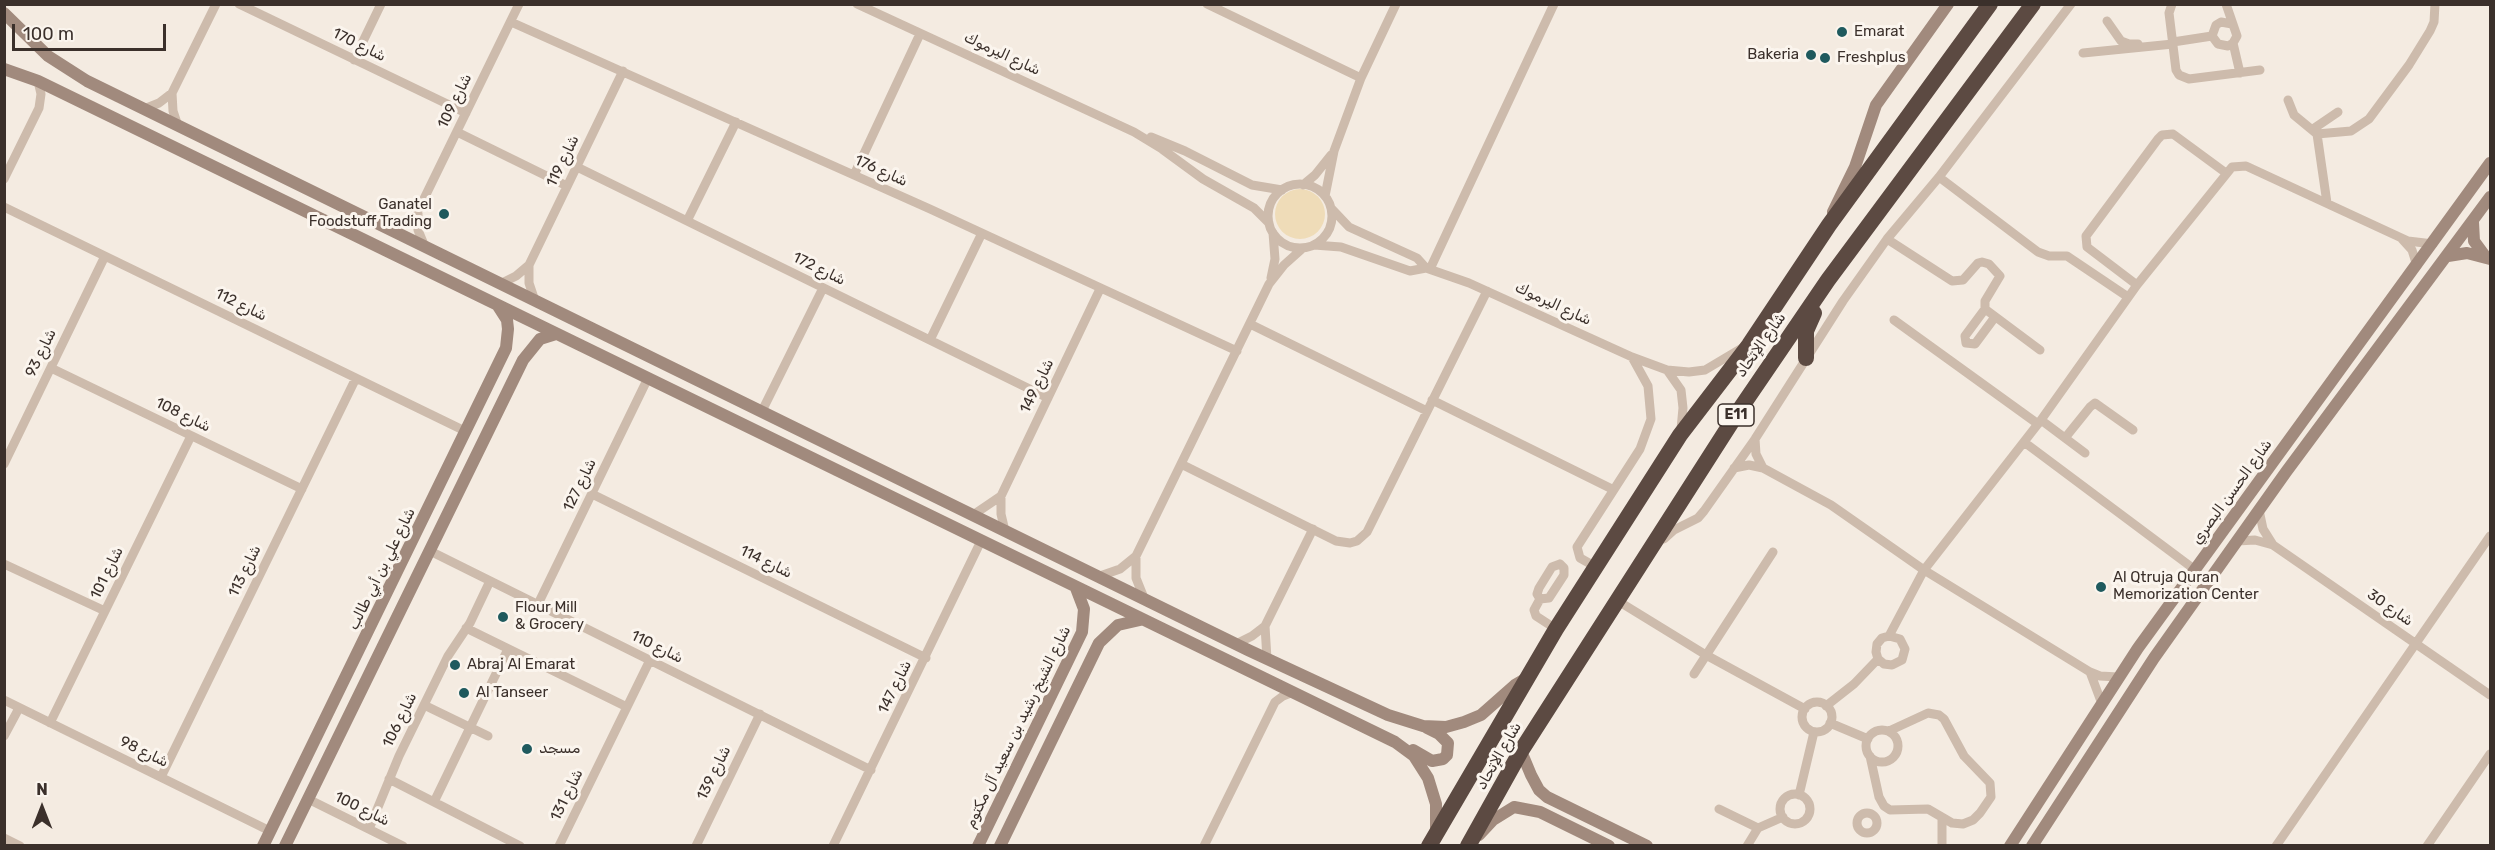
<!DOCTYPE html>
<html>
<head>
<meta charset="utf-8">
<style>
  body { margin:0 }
  #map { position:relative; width:2495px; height:850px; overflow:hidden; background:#f4ebe1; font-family:Rubik,sans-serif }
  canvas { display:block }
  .frame { position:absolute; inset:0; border:6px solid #3b302b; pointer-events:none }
  .north { position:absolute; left:12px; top:778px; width:60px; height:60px; -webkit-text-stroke:4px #fbf5ee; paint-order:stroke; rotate:0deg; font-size:16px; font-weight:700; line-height:24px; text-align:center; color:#3b302b }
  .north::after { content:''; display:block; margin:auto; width:21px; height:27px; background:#3b302b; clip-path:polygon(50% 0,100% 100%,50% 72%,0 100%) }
  .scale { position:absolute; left:12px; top:24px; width:154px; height:27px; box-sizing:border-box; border:3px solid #3b302b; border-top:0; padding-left:8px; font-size:18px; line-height:21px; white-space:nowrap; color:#3b302b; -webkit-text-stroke:4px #fbf5ee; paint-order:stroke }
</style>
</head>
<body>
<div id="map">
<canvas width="2495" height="850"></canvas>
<div class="frame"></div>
<div class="north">N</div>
<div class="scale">100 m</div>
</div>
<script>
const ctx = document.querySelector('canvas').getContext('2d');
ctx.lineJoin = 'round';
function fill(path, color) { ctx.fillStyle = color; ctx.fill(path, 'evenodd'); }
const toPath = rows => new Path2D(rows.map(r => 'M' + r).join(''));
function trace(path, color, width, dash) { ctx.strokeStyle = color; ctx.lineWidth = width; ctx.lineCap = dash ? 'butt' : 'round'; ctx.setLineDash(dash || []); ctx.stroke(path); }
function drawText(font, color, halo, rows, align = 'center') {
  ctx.font = font + ' Rubik,"Noto Naskh Arabic",sans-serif'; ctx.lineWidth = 6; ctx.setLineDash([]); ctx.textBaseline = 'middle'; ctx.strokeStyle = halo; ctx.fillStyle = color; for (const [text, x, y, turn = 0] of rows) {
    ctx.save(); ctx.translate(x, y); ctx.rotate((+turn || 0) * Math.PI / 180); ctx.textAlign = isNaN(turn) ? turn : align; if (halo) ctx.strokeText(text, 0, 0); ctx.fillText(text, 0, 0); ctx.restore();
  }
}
fill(toPath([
  '1275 214a25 25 0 1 1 50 0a25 25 0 1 1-50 0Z'
]), '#efdcb8');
trace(toPath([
  [239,4,466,113],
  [857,4,1134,132,1162,149,1203,179,1254,208,1269,223],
  [1207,4,1361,78],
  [2172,4,2169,13,2176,70,2179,75,2189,79,2260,70],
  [2226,4,2237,36,2233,43,2228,46,2218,44,2212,36,2216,25,2221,22,2232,24],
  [2107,21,2121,41,2129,44,2138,44],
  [511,22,930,209,1237,351],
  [2173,42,2212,36],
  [2233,43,2240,73],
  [2083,53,2173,44],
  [354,60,381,4],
  [172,93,173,111,178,126],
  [2288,100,2294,115,2317,134,2327,203],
  [144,109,159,103,172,93,216,4],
  [2313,129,2338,112],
  [457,132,567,186],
  [2317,134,2351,131,2369,119,2409,65,2430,31,2434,22,2435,4],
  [1151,137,1185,151,1252,185,1282,190],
  [577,167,1048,398],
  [854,175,920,34],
  [1939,177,2038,252,2049,256,2067,256,2128,297],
  [4,179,39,108,41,94,38,81],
  '1268 216a32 32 0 1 1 64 0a32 32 0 1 1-64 0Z',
  [1303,185,1315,175,1331,155],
  [1325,196,1334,151,1361,78,1396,4],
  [4,207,465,431],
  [1331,208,1349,227,1417,258,1426,268,1469,283,1632,357,1667,370,1689,372,1705,370,1742,348],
  [418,211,418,230,425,247],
  [687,221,736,122],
  [388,229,408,221,418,211,519,4],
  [1887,239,1952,281,1963,280,1978,263,1982,262,1989,264,2000,276,1985,301,1985,309,2040,350],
  [2402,239,2412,250,2417,266],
  [1314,245,1341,247,1410,271,1426,268],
  [529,265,529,283,535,301],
  [1430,269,1554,4],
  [1271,278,1275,259,1273,233],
  [500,284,516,276,529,265,623,71],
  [2137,285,2087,247,2086,236,2158,139,2162,135,2173,134,2226,173],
  [1985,309,1965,336,1966,343,1975,344,1995,317],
  [1894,320,2038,424],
  [1250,324,1427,411],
  [930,340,982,233],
  [51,368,302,489],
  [1667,370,1681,390,1683,408,1681,429],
  [1432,400,1612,489],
  [762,411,823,288],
  [2041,420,2085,453],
  [2065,438,2090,407,2095,403,2133,430],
  [1755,439,1756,454,1763,468],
  [2024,442,2194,569],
  [4,464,105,256],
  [1181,464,1336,541,1350,543,1357,541,1367,532,1487,291],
  [1734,468,1749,465,1763,468,1831,505,1924,570,2090,672,2100,676,2118,677],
  [592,494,926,658],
  [1001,496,1001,514,1005,531],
  [2259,510,2263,529,2273,545,2490,695],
  [973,515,1001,496,1100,289],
  [1664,539,1674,530,1698,518,1704,511,1755,439,1843,301,1887,239,1939,177,2071,4],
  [2237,541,2255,540,2273,545],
  [430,551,871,770],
  [1136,556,1136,578,1144,598],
  [4,564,105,611],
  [1560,564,1564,568,1564,575,1549,598,1540,599,1537,594,1539,588,1552,567,1560,564],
  [1596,567,1580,558,1577,547,1640,449,1651,419,1648,386,1632,357],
  [1100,576,1120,569,1136,556,1269,284,1284,265,1303,248],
  [1540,599,1534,610,1536,616,1556,629],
  [1618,601,1706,655,1805,709],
  [538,604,648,378],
  [466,628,627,707],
  [1889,636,1900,639,1905,649,1902,660,1892,665,1884,664,1878,659,1876,652,1877,644,1882,638,1889,636,1924,570,2041,420,2137,285,2232,167,2246,166,2408,241,2433,244],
  [1236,644,1252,636,1265,626],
  [1267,659,1265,626,1313,529],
  [2090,672,2102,704],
  [1694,674,1773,552],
  [4,700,270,831],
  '1802 717a15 15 0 1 1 30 0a15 15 0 1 1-30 0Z',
  [424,705,488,736],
  [1826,706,1854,684,1878,659],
  [50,723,191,436],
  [1830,723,1868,739],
  '1866 746a16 16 0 1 1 32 0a16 16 0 1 1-32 0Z',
  [4,736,19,708],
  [1870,756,1879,797,1884,806,1890,810,1928,809,1952,823,1963,824,1973,820,1980,813,1991,797,1990,783,1964,756,1944,719,1939,715,1928,713,1889,731],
  [161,777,356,378],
  [389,779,520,846],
  '1780 809a15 15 0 1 1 30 0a15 15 0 1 1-30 0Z',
  [1799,795,1814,732],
  [308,799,403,846],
  [434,802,508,649],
  [1719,809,1758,828],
  '1857 823a10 10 0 1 1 20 0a10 10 0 1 1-20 0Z',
  [369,829,399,756,448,656,470,623,490,581],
  [4,838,20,846],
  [559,846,650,660],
  [696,846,760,714],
  [833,846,981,541],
  [1204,846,1275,702,1283,696,1293,692],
  [1747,846,1758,828,1783,817],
  [1942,846,1942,819],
  [2276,846,2490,536],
  [2427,846,2490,754]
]), '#cdbbac', 9);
trace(toPath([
  [4,13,48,56,87,81,1248,650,1388,715,1423,726,1446,727,1464,722,1481,715,1515,685,1527,678],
  [4,69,38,81,1395,742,1414,756,1428,778,1436,804,1436,833],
  [1833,212,1855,167,1876,105,1948,4],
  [2473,222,2474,241,2485,256],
  [2448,256,2467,253,2490,259],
  [1413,750,1432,761,1443,759,1447,755,1448,743,1439,734,1427,728],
  [1521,751,1531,775,1539,790,1547,797,1647,846],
  [1479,835,1493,820,1514,807,1540,812,1609,846],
  [263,846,506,348,508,329,507,320,498,306],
  [285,846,523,360,540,339,556,334],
  [978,846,1082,632,1084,609,1076,588],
  [1000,846,1099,643,1118,625,1140,620],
  [2010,846,2138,648,2490,163],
  [2032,846,2154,658,2286,472,2490,197]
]), '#a18a7d', 12);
trace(toPath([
  [1806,358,1806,331,1814,313],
  [1429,846,1556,629,1680,435,1749,345,1829,225,1990,4],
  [1468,846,1521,751,1740,409,1828,280,2033,4]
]), '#5c4a42', 16);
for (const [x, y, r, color] of [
  [1842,32,6,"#1f5a5e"],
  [1811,55,6,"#1f5a5e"],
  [1825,58,6,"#1f5a5e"],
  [444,214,6,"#1f5a5e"],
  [2101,587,6,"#1f5a5e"],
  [503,617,6,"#1f5a5e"],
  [455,665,6,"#1f5a5e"],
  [464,693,6,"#1f5a5e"],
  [527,749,6,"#1f5a5e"]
]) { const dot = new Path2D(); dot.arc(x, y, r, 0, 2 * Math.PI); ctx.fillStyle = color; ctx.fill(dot); trace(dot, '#fbf5ee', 2); }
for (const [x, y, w] of [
  [1736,415,36]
]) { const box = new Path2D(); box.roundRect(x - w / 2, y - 11, w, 22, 4.5); ctx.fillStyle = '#fbf5ee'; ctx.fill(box); trace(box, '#3b302b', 1.5); }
drawText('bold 14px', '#3b302b', null, [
  ["E11",1736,415]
]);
drawText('15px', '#3b302b', '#fbf5ee', [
  ["Emarat",1854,32],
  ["Bakeria",1799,55,"right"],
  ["Freshplus",1837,58],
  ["Ganatel",432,205,"right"],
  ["Foodstuff Trading",432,222,"right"],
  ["Al Qtruja Quran",2113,578],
  ["Memorization Center",2113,595],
  ["Flour Mill",515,608],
  ["& Grocery",515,625],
  ["Abraj Al Emarat",467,665],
  ["Al Tanseer",476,693],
  ["مسجد",539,749]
], 'left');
drawText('15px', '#3b302b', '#fbf5ee', [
  ["شارع 170",359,45,26],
  ["شارع اليرموك",1002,54,25],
  ["شارع 109",455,101,-64],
  ["شارع 119",563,161,-64],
  ["شارع 176",881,171,24],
  ["شارع 172",819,269,26],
  ["شارع اليرموك",1553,304,25],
  ["شارع 112",241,305,26],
  ["شارع الإتحاد",1761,345,-55],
  ["شارع 93",41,353,-64],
  ["شارع 149",1037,386,-64],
  ["شارع 108",183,415,26],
  ["شارع 127",580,485,-64],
  ["شارع الحسن البصري",2232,492,-54],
  ["شارع 114",766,562,26],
  ["شارع علي بن أبي طالب",382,569,-64],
  ["شارع 113",245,571,-64],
  ["شارع 101",107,573,-64],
  ["شارع 30",2390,608,35],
  ["شارع 110",657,647,26],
  ["شارع 147",895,687,-64],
  ["شارع 106",400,720,-64],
  ["شارع الشيخ رشيد بن سعيد آل مكتوم",1018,727,-64],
  ["شارع 98",144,752,26],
  ["شارع الإتحاد",1499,756,-60],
  ["شارع 139",714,773,-64],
  ["شارع 131",567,795,-64],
  ["شارع 100",362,809,26]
]);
</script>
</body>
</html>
